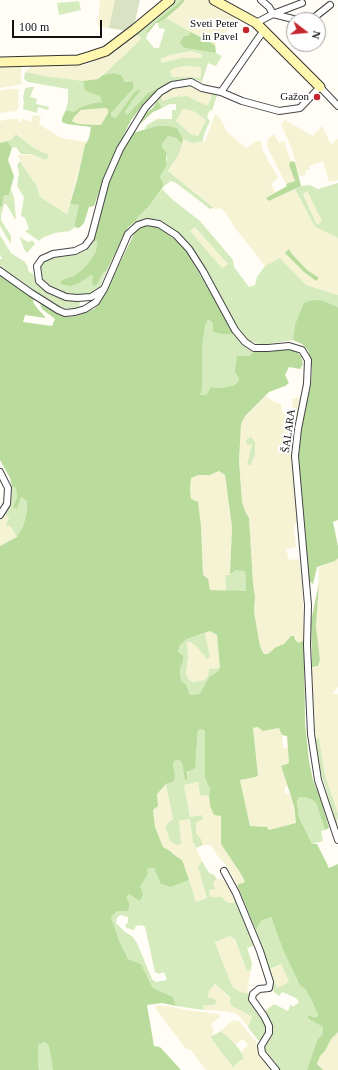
<!DOCTYPE html>
<html>
<head>
<meta charset="utf-8">
<style>
  body { margin:0 }
  #map { position:relative; width:338px; height:1070px; overflow:hidden; background:#fffdf5; font-family:Georgia,serif }
  canvas { display:block }
  .north { position:absolute; left:286px; top:12px; width:40px; height:40px; box-sizing:border-box; background:#fff; border:1px solid #a0a0a0; border-radius:50%; rotate:106deg; font-size:11px; font-weight:700; line-height:16px; text-align:center; color:#111 }
  .north::after { content:''; display:block; margin:auto; width:14px; height:18px; background:#c4262e; clip-path:polygon(50% 0,100% 100%,50% 72%,0 100%) }
  .scale { position:absolute; left:12px; top:20px; width:90px; height:18px; box-sizing:border-box; border:2px solid #111; border-top:0; padding-left:5px; font-size:12px; line-height:14px; white-space:nowrap; color:#111; -webkit-text-stroke:3px #fff; paint-order:stroke }
</style>
</head>
<body>
<div id="map">
<canvas width="338" height="1070"></canvas>
<div class="north">N</div>
<div class="scale">100 m</div>
</div>
<script>
const ctx = document.querySelector('canvas').getContext('2d');
ctx.lineJoin = 'round';
function fill(path, color) { ctx.fillStyle = color; ctx.fill(path, 'evenodd'); }
const toPath = rows => new Path2D(rows.map(r => 'M' + r).join(''));
function trace(path, color, width, dash) { ctx.strokeStyle = color; ctx.lineWidth = width; ctx.lineCap = dash ? 'butt' : 'round'; ctx.setLineDash(dash || []); ctx.stroke(path); }
function drawText(font, color, halo, rows, align = 'center') {
  ctx.font = font + ' Georgia,serif'; ctx.lineWidth = 4; ctx.setLineDash([]); ctx.textBaseline = 'middle'; ctx.strokeStyle = halo; ctx.fillStyle = color; for (const [text, x, y, turn = 0] of rows) {
    ctx.save(); ctx.translate(x, y); ctx.rotate((+turn || 0) * Math.PI / 180); ctx.textAlign = isNaN(turn) ? turn : align; if (halo) ctx.strokeText(text, 0, 0); ctx.fillText(text, 0, 0); ctx.restore();
  }
}
fill(toPath([
  [100,0,115,0,110,29,98,26],
  [185,0,208,0,236,16,230,26,215,45,166,18],
  [135,33,141,38,139,41,98,79,83,81,68,80,25,72,32,65,69,66,88,64,95,61,96,57],
  [191,51,202,54,201,58,181,58,162,63,159,59,170,55],
  [185,66,201,67,201,78,193,77,172,77,170,71,176,68],
  [0,67,22,67,21,76,22,84,0,88],
  [190,85,213,92,208,106,187,96,173,97,163,101,160,95,178,86],
  [10,89,19,89,18,100,19,107,16,111,0,113,0,91],
  [105,108,108,109,108,113,101,125,81,124,75,123,72,121,74,117,81,110],
  [183,109,193,111,206,120,198,136,191,134,176,121],
  [215,114,220,118,227,132,246,148,257,141,261,141,262,149,278,178,271,184,276,193,267,198,269,201,295,189,315,227,338,238,338,295,306,285,280,258,265,266,235,228,227,215,221,208,216,209,168,171,179,154,183,139,193,143,199,143,205,141],
  [286,253,291,253,307,270,318,277,316,281,304,272],
  [33,115,41,116,39,124,61,138,86,142,67,214,40,197,36,185,17,155,25,155,28,154,36,155,46,160,49,155,34,148,17,134,12,139,0,143,0,121,11,119,19,119,18,122,20,123,22,118,31,122],
  [285,120,313,136,322,126,331,144,334,143,334,141,338,139,338,180,329,182,323,161,309,166,310,169,305,171,306,174,300,177,291,147,281,124],
  [274,134,279,143,285,141,286,147,291,161,289,165,295,181,286,184,270,153,267,146,268,139],
  [307,191,322,221,317,225,303,193],
  [195,227,217,252,228,264,222,268,190,231],
  [265,396,276,403,281,404,283,414,286,416,293,414,292,399,301,396,292,453,297,514,297,521,294,528,296,547,286,549,289,560,299,559,302,580,304,640,299,643,291,636,284,644,276,647,268,655,265,654,260,646,254,612,255,596,253,583,249,518,245,511,242,502,239,461,241,424,245,416],
  [255,442,254,458,251,465,249,465,247,464,252,445,250,443],
  [220,471,225,475,232,527,230,575,225,575,226,591,210,590,203,575,201,526,191,499,190,490,191,478,198,475,210,475],
  [5,515,9,518,6,524,7,526,10,526,17,537,0,546,0,520],
  [338,558,338,687,332,694,338,694,338,814,325,775,319,738,315,739,312,686,312,667,318,666,320,660,316,626,319,567,335,561],
  [210,631,217,635,220,668,209,669,208,676,205,680,194,682,189,680,186,674,188,658,187,642,190,642,195,645,207,659,210,657,205,633],
  [258,727,263,731,279,728,282,735,283,748,288,748,289,763,281,766,288,786,284,788,286,794,290,793,296,823,269,830,267,827,250,826,240,780,256,777,258,775,253,728],
  [198,782,200,795,209,796,210,806,221,815,221,844,241,874,245,883,237,885,229,869,217,855,211,845,203,845,201,839,196,833,196,823,203,819,201,815,190,817,184,785],
  [166,784,173,820,165,826,170,841,177,845,179,821,190,819,193,842,202,861,198,867,207,898,196,902,188,877,174,853,163,847,155,827,153,810,158,806,157,794],
  [217,879,222,879,239,897,233,903,228,903,210,897,209,890,214,889,213,882],
  [230,936,235,939,247,971,251,970,247,990,249,994,240,993,232,986,215,941],
  [281,964,289,982,277,989,270,969],
  [214,984,252,1016,248,1027,239,1016,234,1013,221,1011,203,1010,209,990],
  [157,1005,167,1006,192,1011,220,1014,220,1017,211,1024,214,1030,212,1032,214,1036,212,1037,233,1067,244,1059,241,1052,248,1045,243,1039,235,1044,221,1031,230,1022,235,1020,240,1022,257,1043,269,1068,271,1070,206,1070,190,1049,187,1050,156,1009,156,1007],
  [338,1032,338,1070,323,1070,317,1064,320,1056,325,1051,331,1039]
]), '#f6f3d4');
fill(toPath([
  [177,0,182,0,154,23,146,32,148,33,146,38,154,48,159,48,165,29,159,28,158,23,166,18,191,32,185,48,216,53,222,56,216,66,208,63,202,82,194,79,186,78,170,84,158,91,156,89,147,94,127,115,125,112,134,98,140,92,139,90,116,118,111,116,111,113,134,88,133,81,124,82,121,75,114,73,103,75,139,41,141,38,135,33],
  [191,51,202,54,201,58,181,58,162,63,160,59,170,55],
  [185,66,201,67,201,78,193,77,172,77,170,71,176,68],
  [79,1,81,10,59,15,57,3],
  [25,72,51,77,83,81,85,91,101,96,102,102,93,103,81,107,74,112,66,110,68,101,68,89,28,82,24,79],
  [31,87,34,87,30,97,37,99,36,104,49,107,48,110,38,107,37,113,23,109,24,101,23,98,25,88],
  [213,92,217,95,212,111,210,110,208,114,207,117,210,121,205,132,202,142,193,143,183,139,177,128,169,126,157,126,144,130,147,125,157,119,172,119,172,110,176,110,176,104,170,104,162,108,155,99,160,95,163,101,173,97,187,96,208,106],
  [183,109,193,111,206,120,198,136,191,134,176,121],
  [16,134,34,148,49,155,46,160,32,154,21,154,16,147,12,148,7,141,12,139],
  [168,136,176,138,182,144,179,154,168,171,214,208,210,209,176,183,171,181,163,187,163,182,160,177,167,164,167,153,162,147,162,144],
  [20,161,36,185,40,197,67,214,70,204,79,205,75,222,75,227,70,231,55,233,42,238,39,241,25,231,29,229,25,218,21,216,24,197,17,186,19,173,17,165],
  [338,183,338,238,315,227,295,189,301,186,310,185,318,189],
  [307,191,322,221,317,225,303,194],
  [11,189,14,198,16,218,15,219,6,204,4,204,1,216,1,220,11,236,11,242,10,243,0,226,0,208,3,198,5,195,9,195],
  [162,189,173,200,200,221,233,260,234,267,249,287,255,285,257,277,265,266,280,258,306,285,338,295,338,307,324,301,295,325,293,340,261,345,248,340,239,329,200,259,183,237,157,219,146,219,135,222,138,217,149,206],
  [195,227,217,252,228,264,222,268,190,231],
  [0,235,11,253,25,262,28,267,28,271,33,274,36,283,41,288,56,297,65,300,80,302,79,308,71,309,57,306,0,267,0,259,2,259,0,254],
  [21,237,24,240,29,242,32,240,35,244,27,253,24,249,20,238],
  [94,241,97,241,96,251,90,261,83,269,74,276,81,282,91,275,98,283,102,274,107,270,100,287,93,292,83,296,74,296,62,292,46,283,42,277,40,272,41,265,46,260,53,258,76,255,89,248],
  [208,318,213,323,213,330,222,334,234,334,243,346,253,352,235,385,221,388,211,387,206,395,200,395,202,390,202,348,205,326],
  [251,437,255,442,255,455,251,465,249,465,247,464,252,444,248,445,246,442,247,439],
  [12,487,16,488,17,498,21,497,27,501,27,512,23,526,17,537,10,526,7,526,6,524,9,518,5,515,11,500],
  [239,569,245,571,246,591,226,591,225,575,230,575,235,570],
  [205,633,210,657,207,659,195,645,190,642,187,642,188,658,186,674,189,680,194,682,199,681,205,680,208,676,209,669,220,668,217,672,209,677,201,694,190,695,186,684,181,681,180,669,183,662,178,652,180,645,187,639],
  [201,729,205,731,205,778,210,789,209,796,200,795,198,782,184,785,190,817,202,815,203,819,196,823,196,833,201,839,203,845,196,848,193,842,190,819,179,821,181,844,177,845,170,841,165,826,173,819,166,784,173,782,175,774,173,764,175,760,179,760,182,763,185,779,196,756,198,730],
  [319,738,325,775,338,814,337,825,322,777,315,744,315,739],
  [299,797,304,797,313,800,316,803,325,830,321,831,323,841,312,844,299,817,297,803],
  [202,861,209,873,214,875,217,879,213,883,215,889,209,890,210,897,221,897,228,903,233,903,239,897,256,945,247,948,252,963,251,970,247,971,235,939,230,936,215,942,232,986,240,992,249,994,250,999,265,1022,267,1033,262,1040,258,1040,248,1027,252,1016,232,1006,230,1003,231,998,215,984,209,990,208,997,216,1000,215,1005,204,1005,203,1010,176,1006,173,997,153,988,141,964,128,959,118,938,113,925,111,917,129,894,140,900,140,887,148,874,146,869,154,868,161,883,171,887,189,880,196,902,207,898,198,867],
  [120,915,128,917,128,922,125,926,127,928,134,930,136,926,142,925,145,927,155,972,159,974,164,972,167,980,156,982,152,979,137,943,132,936,125,932,116,923,117,918],
  [271,917,283,950,300,984,305,989,312,1001,318,1015,315,1018,323,1027,322,1036,318,1038,307,1070,278,1070,265,1054,264,1046,271,1025,270,1020,264,1012,274,1004,288,1011,291,1004,293,1007,299,1002,296,998,282,992,279,996,274,992,271,985,269,970,256,930,261,921],
  [281,964,289,982,277,988,270,969],
  [221,1031,235,1044,241,1052,244,1058,233,1067,219,1049,211,1037],
  [45,1042,49,1046,53,1070,39,1070,38,1062,38,1045]
]), '#d5ebbd');
fill(toPath([
  [182,0,185,0,179,7,166,18,158,23,156,23,148,33,146,32,154,23],
  [191,32,215,45,216,53,185,48,180,43,184,36,188,36],
  [114,73,121,75,125,82,133,81,134,88,111,113,111,116,116,118,134,93,139,89,140,92,134,98,125,112,127,115,147,94,156,89,158,91,146,101,131,120,107,169,94,206,89,207,84,223,79,228,75,227,75,222,79,205,70,204,77,180,85,145,89,138,91,127,67,124,62,122,62,118,66,110,74,112,81,107,93,103,102,102,100,96,85,91,83,81,98,79,103,75],
  [105,108,108,109,108,113,101,125,81,124,75,123,72,121,74,117,81,110],
  [157,101,162,108,153,112,141,123,139,123,145,114,153,108],
  [157,126,169,126,177,128,183,139,182,144,176,138,168,136,162,144,162,147,167,153,166,159,167,164,160,177,163,182,163,187,149,206,138,217,135,222,128,227,107,270,102,274,98,283,95,286,92,285,93,277,91,275,81,282,71,286,60,284,62,280,74,276,83,269,90,261,96,251,97,241,94,241,103,200,111,176,121,154,133,133],
  [7,141,12,148,8,160,14,176,9,195,5,195,3,198,2,206,0,208,0,143],
  [291,161,295,162,301,186,269,201,266,198,287,186,286,184,295,181,289,165],
  [147,225,152,225,159,227,183,246,217,303,234,334,222,334,214,332,213,330,213,323,208,319,205,326,202,348,202,390,200,395,206,395,211,387,221,388,235,385,239,379,235,371,237,356,250,356,253,352,269,352,287,349,295,351,301,356,303,364,300,369,289,367,285,375,289,383,285,386,269,392,245,416,241,424,239,461,242,502,245,511,249,518,253,583,255,596,254,612,260,646,264,654,268,654,276,647,284,644,291,636,294,636,295,640,299,643,304,640,305,723,309,761,313,780,321,800,329,828,325,830,316,803,313,800,304,797,299,797,297,802,299,817,312,844,317,844,329,868,338,864,338,1032,331,1039,325,1051,320,1056,317,1064,323,1070,307,1070,318,1038,322,1036,323,1027,308,1018,308,1015,315,1018,318,1015,312,1001,305,989,300,985,283,950,271,917,261,921,256,930,237,885,245,882,241,874,221,844,221,816,214,815,210,806,209,796,210,789,205,778,205,731,201,729,198,730,195,768,187,772,187,779,185,780,182,763,179,760,175,760,173,764,175,774,174,780,173,782,166,784,157,794,158,806,153,810,155,827,163,847,170,851,177,857,182,860,189,880,171,887,161,884,154,868,147,869,148,874,140,887,143,894,140,901,129,894,126,898,129,902,129,908,127,911,117,911,111,917,118,938,128,959,141,964,153,988,173,997,176,1006,162,1003,147,1005,154,1046,160,1047,181,1070,53,1070,49,1046,45,1042,38,1045,38,1062,39,1070,0,1070,0,546,17,537,23,526,27,512,27,501,21,497,17,508,13,508,17,498,16,488,12,487,10,478,0,460,0,275,34,299,33,302,37,308,46,318,25,315,23,322,52,326,55,319,42,309,40,303,58,314,68,317,77,316,94,309,99,304,108,287,135,232,141,227],
  [219,471,225,475,232,527,230,575,235,570,245,571,246,591,210,590,208,579,203,575,201,526,198,502,191,499,190,490,191,478,198,475,210,475],
  [210,631,217,635,220,668,217,672,209,677,200,694,190,695,186,684,181,681,180,669,183,662,183,656,178,652,180,645,187,639],
  [258,727,263,731,279,728,282,735,287,736,289,763,281,766,290,793,294,807,296,823,269,830,267,827,250,826,240,780,256,777,258,775,253,728],
  [289,249,291,253,307,270,318,277,318,279,316,281,304,272,285,253],
  [317,300,324,301,338,307,338,520,333,522,338,546,338,558,335,561,317,567,313,584,309,581,307,570,298,462,302,426,311,384,312,370,310,358,308,350,302,344,293,340,295,325,304,303,309,301],
  [319,583,316,626,320,660,318,666,312,667,311,621]
]), '#b9dc9c');
fill(toPath([
  [115,0,140,0,134,26,128,31,109,28]
]), '#d9e3c4');
const street = toPath([
  [261,0,269,7,273,14,302,3],
  [311,20,330,5],
  [256,23,273,14,297,20],
  [221,92,264,30],
  [0,271,31,293,58,310,65,313,75,312,85,309,96,302,104,289,128,234,138,225,147,222,159,224,176,235,189,249,203,271,235,330,245,342,254,348,268,348,289,346,302,350,308,360,307,384,298,429,295,456,308,605,307,645,311,734,318,780,338,840],
  [102,290,91,297,77,298,66,297,48,289,39,281,37,266,42,259,53,254,75,251,85,246,91,238,106,181,120,149,145,108,160,92,172,85,191,82,202,88,221,92,242,101,279,111,300,108,320,87,338,106],
  [0,472,8,488,7,504,0,515],
  [224,871,236,893,260,951,270,982,269,988,259,989,253,994,252,999,264,1016,269,1026,269,1033,261,1046,262,1053,276,1070]
]);
const secondary = toPath([
  [214,0,256,23,320,87],
  [0,62,78,60,91,56,106,51,135,29,170,0]
]);
trace(street, '#444', 8);
trace(secondary, '#333', 11);
trace(street, '#fff', 6);
trace(secondary, '#fff6b0', 9);
for (const [x, y, r, color] of [
  [246,30,4,"#c4262e"],
  [317,97,4,"#c4262e"]
]) { const dot = new Path2D(); dot.arc(x, y, r, 0, 2 * Math.PI); ctx.fillStyle = color; ctx.fill(dot); trace(dot, '#fff', 1.5); }
drawText('11px', '#111', '#fff', [
  ["Sveti Peter",238,24],
  ["in Pavel",238,37],
  ["Gažon",309,97]
], 'right');
drawText('11px', '#111', '#fff', [
  ["ŠALARA",289,431,-82]
]);
</script>
</body>
</html>
